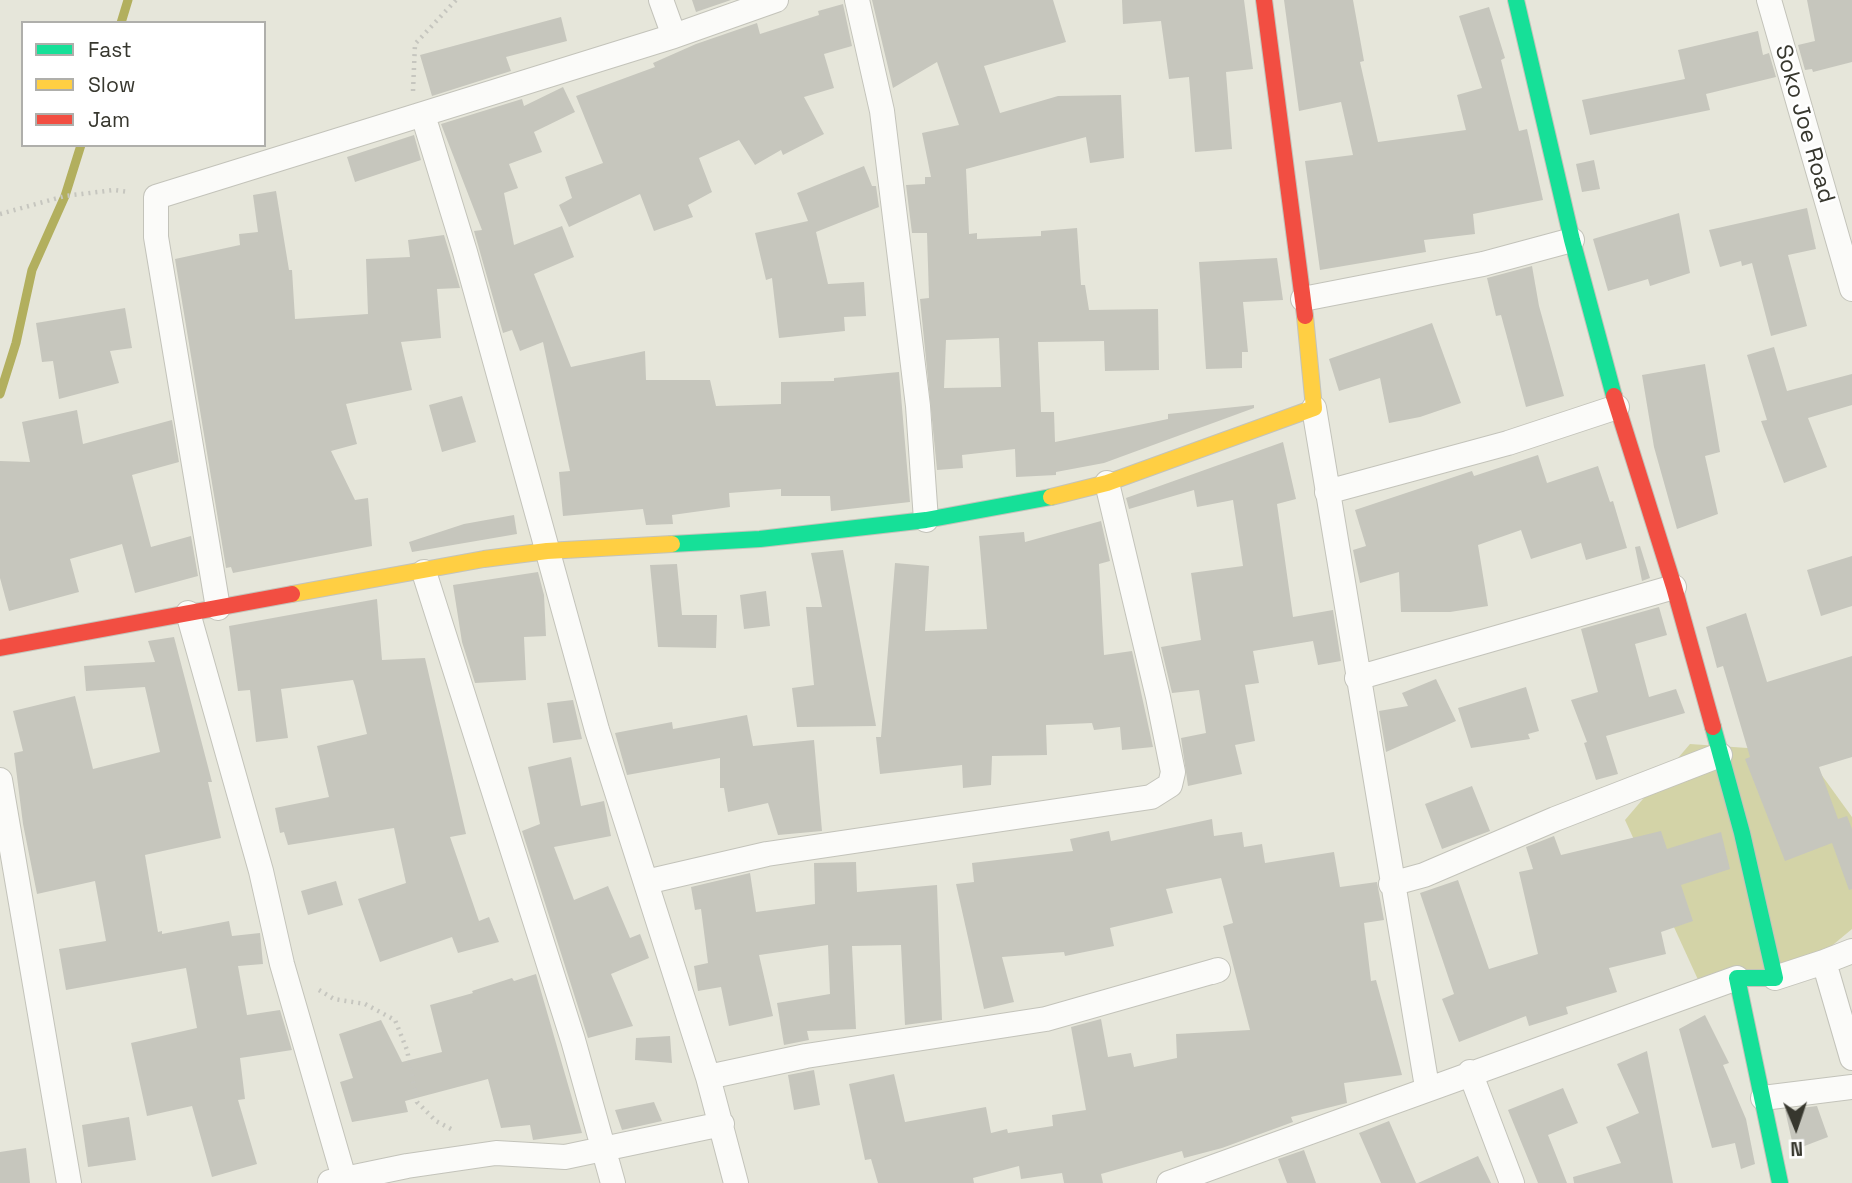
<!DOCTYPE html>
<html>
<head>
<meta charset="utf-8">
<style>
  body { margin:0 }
  #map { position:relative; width:1852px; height:1183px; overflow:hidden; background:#e6e6da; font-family:"Space Grotesk",sans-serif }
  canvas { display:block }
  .legend { position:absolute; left:21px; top:21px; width:245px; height:126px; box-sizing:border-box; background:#fff; border:2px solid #afafab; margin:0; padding:9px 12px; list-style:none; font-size:21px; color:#37372e }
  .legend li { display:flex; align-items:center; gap:14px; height:35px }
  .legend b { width:35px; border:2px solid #afafab }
  .north { position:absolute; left:1761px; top:1092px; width:70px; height:70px; -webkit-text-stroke:5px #fff; paint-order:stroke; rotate:178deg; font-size:19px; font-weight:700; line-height:28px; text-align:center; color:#37372e }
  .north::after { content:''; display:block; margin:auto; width:24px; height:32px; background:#37372e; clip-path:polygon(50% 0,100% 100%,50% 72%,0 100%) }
</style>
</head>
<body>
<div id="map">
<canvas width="1852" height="1183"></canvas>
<ul class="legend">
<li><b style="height:9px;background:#16e098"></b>Fast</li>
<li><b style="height:9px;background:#ffcf43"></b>Slow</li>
<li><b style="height:9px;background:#f24e42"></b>Jam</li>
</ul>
<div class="north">N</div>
</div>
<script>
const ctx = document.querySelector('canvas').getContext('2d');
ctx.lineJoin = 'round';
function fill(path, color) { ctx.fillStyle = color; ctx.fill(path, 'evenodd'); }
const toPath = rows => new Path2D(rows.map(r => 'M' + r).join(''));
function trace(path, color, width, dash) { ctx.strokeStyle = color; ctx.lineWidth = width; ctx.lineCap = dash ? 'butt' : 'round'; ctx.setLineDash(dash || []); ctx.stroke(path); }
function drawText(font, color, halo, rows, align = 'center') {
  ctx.font = font + ' "Space Grotesk",sans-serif'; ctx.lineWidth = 5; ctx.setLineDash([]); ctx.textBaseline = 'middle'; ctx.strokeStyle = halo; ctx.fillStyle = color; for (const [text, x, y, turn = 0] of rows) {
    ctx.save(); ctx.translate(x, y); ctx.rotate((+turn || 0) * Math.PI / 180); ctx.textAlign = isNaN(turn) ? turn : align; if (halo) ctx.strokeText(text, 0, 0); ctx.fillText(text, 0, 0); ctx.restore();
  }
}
fill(toPath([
  [1690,744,1805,752,1852,817,1852,929,1787,983,1700,984,1625,820]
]), '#d3d3a7');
trace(toPath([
  [121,23,128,0],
  [0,394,16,343,32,270,65,196,81,145]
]), '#b2af5e', 9);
fill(toPath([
  [692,0,731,0,696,12],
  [872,0,1053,0,1066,42,984,66,1000,113,1058,96,1121,95,1124,158,1090,163,1086,137,966,169,969,234,977,233,977,239,1041,236,1041,231,1077,228,1081,285,1085,285,1089,310,1158,309,1159,370,1105,371,1104,341,1038,342,1041,412,1054,412,1055,442,1168,419,1168,414,1254,405,1254,408,1104,463,1056,472,1056,475,1016,477,1015,449,962,455,963,468,937,470,920,299,929,298,927,233,912,233,906,185,925,184,925,177,931,177,922,133,959,125,937,62,893,88],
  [999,338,1001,387,944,388,946,340],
  [1122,0,1244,0,1253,69,1226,72,1232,149,1195,152,1189,77,1169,79,1161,21,1123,24],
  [1284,0,1353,0,1364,61,1360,62,1378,142,1466,130,1457,95,1482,88,1459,16,1489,7,1505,58,1501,60,1519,131,1527,129,1543,200,1473,214,1475,234,1424,240,1426,252,1320,270,1305,161,1353,155,1341,102,1299,111],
  [1807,0,1852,0,1852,62,1813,72,1812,69,1805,70,1798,45,1815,41],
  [843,4,852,46,824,54,834,88,804,97,824,134,783,155,781,150,755,165,739,140,699,158,712,192,688,205,693,217,654,231,640,194,569,227,559,205,572,198,565,177,603,163,576,96,655,67,653,63,696,44,757,23,760,34,819,15,818,11],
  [561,17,567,41,506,57,511,71,432,96,420,55],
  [1758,31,1763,55,1769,53,1776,77,1706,94,1710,110,1590,135,1582,100,1685,79,1678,50],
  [563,87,575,112,534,132,542,152,509,164,518,188,504,193,514,245,562,226,574,257,534,274,571,367,645,351,646,380,710,380,716,406,781,404,781,382,834,381,834,378,899,372,910,502,831,511,830,496,781,496,781,489,729,493,730,507,672,515,673,524,646,525,643,509,563,516,559,472,570,471,543,342,520,351,512,330,503,333,474,231,482,230,441,124,522,99,524,106],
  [414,135,421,160,355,182,347,157],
  [1594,160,1600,189,1582,192,1576,164],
  [864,166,872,186,876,186,879,207,816,232,828,284,864,282,866,316,844,317,845,331,779,338,772,278,766,280,755,233,808,221,797,193],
  [276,191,289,270,292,270,295,319,368,314,366,259,410,257,408,240,444,235,460,288,437,289,441,338,401,342,412,390,346,404,357,444,331,451,355,500,368,498,372,546,233,573,231,567,226,568,175,259,240,245,239,234,258,232,253,195],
  [1807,208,1816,249,1788,255,1807,326,1771,336,1752,263,1742,266,1741,261,1720,267,1709,230],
  [1679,213,1690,273,1650,286,1648,279,1608,291,1593,239],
  [1277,258,1283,300,1243,302,1248,352,1242,352,1242,368,1206,369,1199,262],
  [1532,266,1539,306,1564,396,1526,407,1501,315,1496,316,1487,278],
  [125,308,132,348,110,351,119,383,59,399,53,361,42,362,36,323],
  [1432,323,1461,403,1420,417,1389,423,1380,378,1339,391,1329,359],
  [1774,347,1787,391,1852,374,1852,405,1808,418,1827,467,1784,483,1761,421,1767,420,1747,355],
  [1705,364,1720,452,1705,456,1718,514,1677,529,1654,447,1642,375],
  [462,396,476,442,442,452,429,405],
  [77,410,83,444,172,420,179,462,132,475,151,547,191,536,198,576,135,593,122,544,70,559,79,592,9,611,0,578,0,461,30,462,22,422],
  [1283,442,1296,499,1277,504,1293,617,1333,610,1341,661,1318,665,1313,641,1253,651,1259,683,1245,685,1255,741,1235,745,1242,774,1188,786,1181,738,1206,733,1199,690,1172,693,1161,647,1201,640,1191,573,1243,566,1233,500,1197,507,1194,490,1129,509,1126,498],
  [1538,455,1547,483,1598,466,1610,502,1613,501,1627,548,1586,560,1581,543,1531,559,1521,530,1478,545,1488,606,1450,612,1401,612,1399,572,1360,583,1353,550,1366,546,1355,510,1472,471,1474,476],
  [514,515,517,534,412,552,409,542,464,524],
  [1101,521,1110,561,1099,564,1104,655,1132,651,1153,747,1122,750,1120,727,1094,730,1092,723,1046,725,1047,755,992,756,991,785,963,788,962,765,880,774,876,737,881,737,895,563,929,566,925,631,987,629,979,536,1024,532,1025,542],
  [1640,546,1650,578,1642,581,1635,547],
  [843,550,876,726,797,727,792,688,814,685,806,607,822,607,811,553],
  [1852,556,1852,606,1821,616,1807,570],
  [677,564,682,615,717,615,716,648,658,647,650,565],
  [538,572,544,595,546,636,524,637,526,680,475,683,462,642,453,585],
  [766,591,770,626,744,629,740,595],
  [377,599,382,660,425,658,466,834,450,837,479,921,489,917,499,942,458,953,452,937,380,962,358,899,406,883,394,828,288,845,284,832,280,833,275,808,329,797,317,746,367,734,355,686,353,680,281,689,288,738,256,742,250,690,238,691,229,626],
  [1659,607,1667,635,1635,644,1649,697,1676,689,1685,713,1606,736,1618,774,1596,780,1584,743,1587,742,1571,700,1598,692,1581,629],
  [1746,613,1767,682,1852,656,1852,757,1819,767,1838,819,1847,816,1852,829,1852,889,1849,890,1832,843,1785,861,1745,759,1750,757,1723,666,1717,668,1706,627],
  [174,637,212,782,208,782,221,838,145,855,158,932,162,931,162,934,229,921,232,936,260,933,263,964,238,966,247,1015,280,1010,292,1050,240,1058,245,1099,238,1100,257,1164,212,1177,192,1106,147,1116,131,1043,197,1028,186,968,66,990,59,949,106,941,95,881,37,894,23,824,14,753,23,751,13,711,75,696,93,769,160,752,145,687,86,691,84,666,155,662,148,641],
  [1436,679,1456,721,1386,752,1379,711,1408,706,1402,693],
  [1526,687,1539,731,1528,734,1530,739,1471,748,1458,708],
  [573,700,582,739,553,743,547,703],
  [747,715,753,746,814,740,822,831,778,835,768,803,728,812,724,788,720,788,720,758,627,775,615,733,672,722,673,729],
  [571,757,581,806,604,801,611,836,554,847,574,900,608,886,630,938,640,934,649,958,611,974,633,1026,588,1038,522,831,540,824,528,767],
  [1472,786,1490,831,1442,849,1425,804],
  [1212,819,1214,836,1242,832,1244,847,1262,844,1265,863,1334,852,1340,887,1377,882,1384,920,1364,923,1371,981,1376,980,1402,1075,1344,1083,1347,1103,1291,1117,1293,1122,1222,1148,1184,1158,1182,1151,1101,1174,1103,1183,1064,1183,1062,1173,1021,1179,1019,1166,973,1178,974,1183,878,1183,871,1159,865,1160,849,1084,894,1074,905,1122,986,1107,991,1133,1007,1129,1008,1133,1053,1126,1052,1115,1086,1110,1071,1027,1101,1019,1108,1057,1131,1053,1134,1067,1177,1058,1176,1034,1250,1030,1223,926,1233,923,1221,878,1166,889,1173,913,1110,928,1114,946,1065,956,1064,952,1002,957,1014,1002,984,1009,956,884,974,882,972,863,1073,851,1070,839,1109,831,1111,841],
  [1661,831,1667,849,1721,832,1730,869,1681,885,1693,921,1661,932,1666,954,1609,968,1617,992,1566,1007,1568,1014,1529,1026,1526,1016,1459,1042,1442,999,1454,994,1420,893,1458,880,1489,969,1538,954,1519,872,1533,869,1526,847,1554,836,1561,855],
  [856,862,857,892,937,885,942,1020,905,1025,901,945,852,946,856,1029,807,1031,809,1040,784,1045,777,1003,830,994,828,945,759,955,773,1016,729,1026,721,987,698,991,694,966,708,963,701,909,695,910,691,887,750,873,756,912,815,904,814,863],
  [336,881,343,905,308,915,301,891],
  [536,974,582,1133,533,1140,530,1125,501,1128,488,1079,405,1101,408,1112,352,1122,340,1082,353,1078,339,1034,381,1020,402,1062,442,1052,430,1005,473,993,472,991,512,978,514,981],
  [1705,1015,1729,1063,1723,1065,1746,1119,1755,1164,1741,1169,1735,1143,1712,1148,1679,1029],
  [670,1036,672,1063,635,1060,636,1038],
  [1647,1051,1673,1183,1574,1183,1573,1177,1621,1163,1606,1127,1639,1113,1617,1064],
  [814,1070,820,1105,794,1110,788,1075],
  [1563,1088,1578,1123,1548,1135,1567,1183,1538,1183,1508,1110],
  [654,1102,662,1121,622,1130,615,1110],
  [1817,1106,1828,1137,1794,1150,1785,1110],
  [129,1117,136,1160,88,1167,82,1125],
  [1389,1121,1416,1183,1381,1183,1359,1133],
  [26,1148,30,1183,0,1183,0,1152],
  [1304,1150,1316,1183,1287,1183,1278,1159],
  [1478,1156,1491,1183,1418,1183]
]), '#c6c6bd');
const street = toPath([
  [661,0,674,36],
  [857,0,882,111,918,406,926,520],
  [1769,0,1852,289],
  [423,115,465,252,597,730,708,1077,736,1183],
  [1303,299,1483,264,1572,240],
  [1314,408,1427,1087],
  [1327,492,1508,443,1617,407],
  [424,572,573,1040,613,1183],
  [218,608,156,237,156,197,674,36,776,0],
  [188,613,261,871,282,964,344,1178],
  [1357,678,1674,587],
  [0,780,69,1183],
  [646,882,767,854,1151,797,1170,785,1173,772,1158,697,1107,483],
  [1391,884,1424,875,1555,819,1720,755],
  [1824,962,1852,951],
  [1775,978,1824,962,1852,1058],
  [1470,1072,1512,1183],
  [708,1077,806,1056,1046,1019,1218,970,1212,972],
  [1763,1098,1852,1087],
  [330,1182,407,1166,496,1153,565,1157,722,1124],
  [1169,1183,1737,978]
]);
const fast = toPath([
  [1516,0,1572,240,1614,396],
  [672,544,760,539,926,520,1051,497],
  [1713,727,1742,833,1775,978,1737,978,1780,1183]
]);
const slow = toPath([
  [1051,497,1107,483,1314,408,1305,316],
  [292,594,484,559,547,551,672,544]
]);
const jam = toPath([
  [1264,0,1305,316],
  [1614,396,1674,587,1713,727],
  [0,648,292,594]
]);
trace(street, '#c3c3ba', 26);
trace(fast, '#c3c3ba', 18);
trace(slow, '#c3c3ba', 18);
trace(jam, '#c3c3ba', 18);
trace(toPath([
  [413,91,415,44,456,0],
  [0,214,65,196,114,190,129,192],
  [319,990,334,999,365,1004,395,1020,407,1050,417,1102,436,1121,455,1131]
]), '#c6c6bf', 4.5, [2, 5]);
trace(street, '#fbfbf9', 24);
trace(fast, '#16e098', 16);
trace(slow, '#ffcf43', 16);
trace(jam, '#f24e42', 16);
drawText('23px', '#37372e', '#fff', [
  ["Soko Joe Road",1804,124,74]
]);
</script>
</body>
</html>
